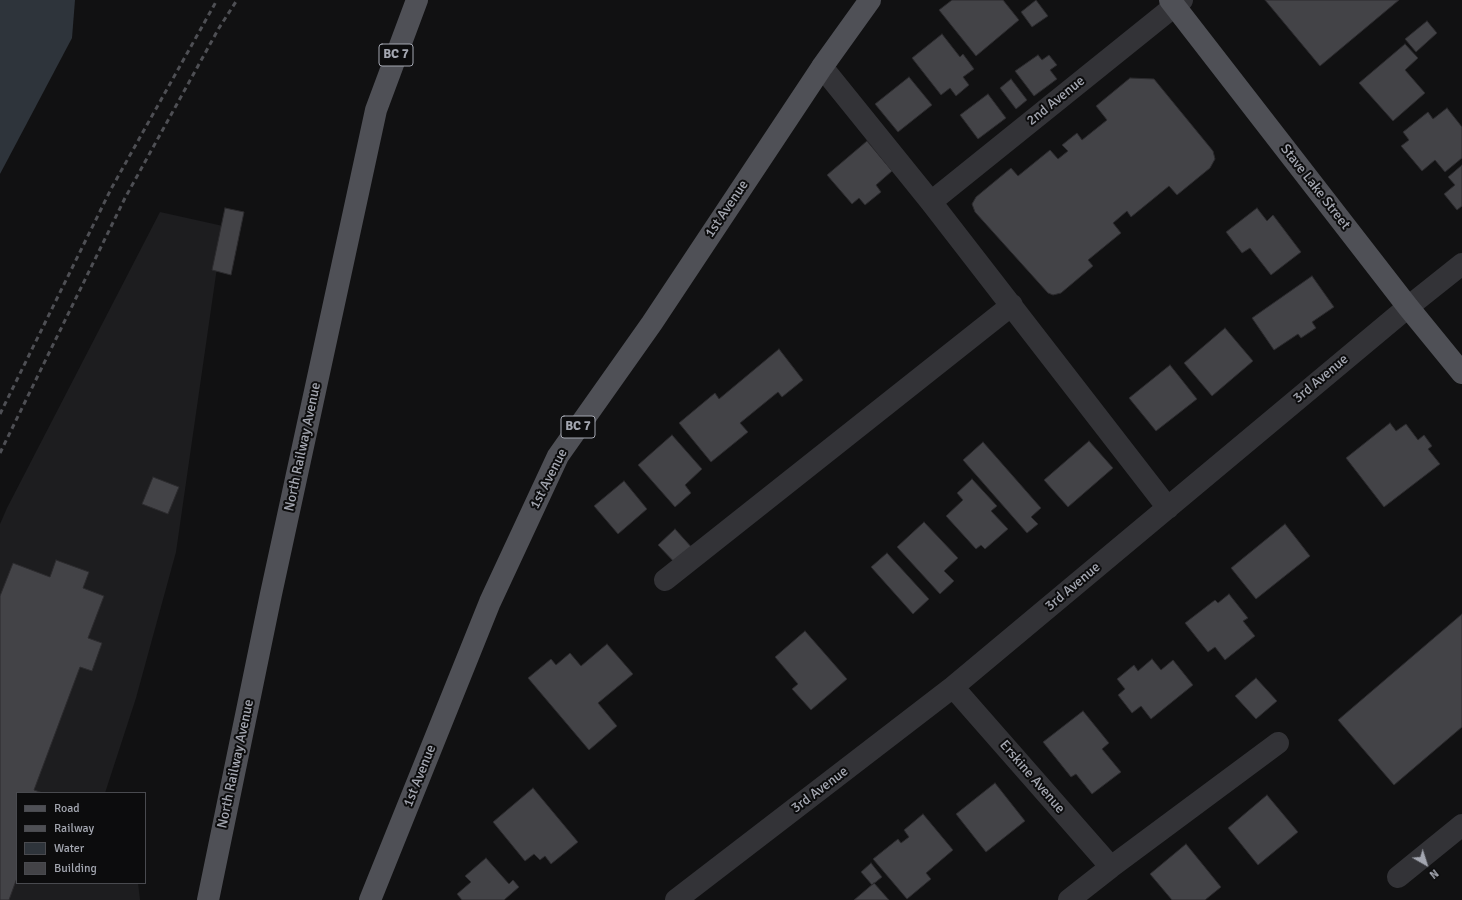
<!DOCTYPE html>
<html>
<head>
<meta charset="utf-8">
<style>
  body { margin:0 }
  #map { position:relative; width:1462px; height:900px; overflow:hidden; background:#111112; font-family:Signika,sans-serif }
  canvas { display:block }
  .legend { position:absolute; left:16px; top:792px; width:130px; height:92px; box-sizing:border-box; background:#0c0c0d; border:1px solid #494a4f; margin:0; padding:5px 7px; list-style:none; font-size:12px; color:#a4a7b1 }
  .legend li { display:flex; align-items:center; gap:8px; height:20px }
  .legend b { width:20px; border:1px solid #494a4f }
  .north { position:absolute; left:1406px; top:844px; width:40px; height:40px; -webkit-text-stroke:3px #0c0c0d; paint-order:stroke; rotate:141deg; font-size:11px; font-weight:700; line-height:16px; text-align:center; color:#a4a7b1 }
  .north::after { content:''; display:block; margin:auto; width:14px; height:18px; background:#a4a7b1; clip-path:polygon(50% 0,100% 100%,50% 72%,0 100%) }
</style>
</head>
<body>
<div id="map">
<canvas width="1462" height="900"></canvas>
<ul class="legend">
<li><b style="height:5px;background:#4f5056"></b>Road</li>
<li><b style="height:5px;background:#4e4f54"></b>Railway</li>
<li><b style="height:11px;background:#2e343b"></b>Water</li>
<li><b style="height:11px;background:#434347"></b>Building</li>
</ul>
<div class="north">N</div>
</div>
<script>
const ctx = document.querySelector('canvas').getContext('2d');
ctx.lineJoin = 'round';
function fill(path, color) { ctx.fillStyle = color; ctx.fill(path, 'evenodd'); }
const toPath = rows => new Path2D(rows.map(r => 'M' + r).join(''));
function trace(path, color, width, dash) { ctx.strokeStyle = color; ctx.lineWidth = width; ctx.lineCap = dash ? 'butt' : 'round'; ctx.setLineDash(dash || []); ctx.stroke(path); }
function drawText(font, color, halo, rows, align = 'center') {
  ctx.font = font + ' Signika,sans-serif'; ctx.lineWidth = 4; ctx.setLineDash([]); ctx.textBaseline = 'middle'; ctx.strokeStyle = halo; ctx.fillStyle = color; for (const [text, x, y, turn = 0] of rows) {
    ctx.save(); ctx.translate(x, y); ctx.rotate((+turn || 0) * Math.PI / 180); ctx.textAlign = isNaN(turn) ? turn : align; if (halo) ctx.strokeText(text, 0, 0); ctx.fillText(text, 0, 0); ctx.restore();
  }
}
fill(toPath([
  [160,212,223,226,176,552,136,698,105,793,17,793,17,883,138,883,140,900,0,900,0,524,7,508]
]), '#1d1d1f');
fill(toPath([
  [0,0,75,0,72,38,0,174]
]), '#2e343b');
const building = toPath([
  [952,0,1003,0,1019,20,976,56,939,10,952,0],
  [1036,0,1048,16,1032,27,1021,12,1036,0],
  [1265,0,1399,0,1320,66,1265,0],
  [1427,21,1437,33,1416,52,1405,39,1427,21],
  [942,34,960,57,963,54,974,69,963,77,969,85,956,96,950,88,941,95,912,58,942,34],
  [1405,44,1418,58,1405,70,1425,93,1393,121,1359,83,1405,44],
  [1038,55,1042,60,1049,55,1057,65,1050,70,1057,79,1034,96,1015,71,1038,55],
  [909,77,932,105,898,132,875,104,909,77],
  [1130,78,1154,79,1213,151,1215,159,1210,168,1177,195,1169,186,1131,217,1127,211,1113,223,1121,233,1088,260,1093,266,1061,293,1053,295,1048,293,975,212,972,204,976,197,1011,168,1018,176,1050,150,1058,159,1068,151,1062,145,1077,133,1082,140,1107,120,1096,106,1130,78],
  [1011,79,1027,100,1016,109,1000,88,1011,79],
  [988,94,1006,118,978,139,960,115,988,94],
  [1447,108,1462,127,1462,158,1445,172,1435,160,1422,171,1401,146,1409,140,1403,132,1428,112,1433,119,1447,108],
  [867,141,892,171,876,185,881,192,865,205,859,198,852,204,827,175,867,141],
  [1462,165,1462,206,1457,210,1444,194,1455,185,1448,177,1462,165],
  [225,208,244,212,231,275,212,270,225,208],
  [1257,208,1267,221,1273,215,1301,252,1271,275,1250,248,1242,253,1226,232,1257,208],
  [1312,276,1334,307,1312,322,1316,328,1301,338,1298,334,1274,350,1252,318,1312,276],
  [1225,328,1253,361,1212,396,1184,363,1225,328],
  [779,349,803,380,782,397,778,392,740,423,748,432,711,462,679,423,715,393,719,399,779,349],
  [1170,365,1197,399,1156,431,1129,398,1170,365],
  [1390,423,1396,431,1406,424,1418,440,1424,435,1432,446,1428,449,1440,464,1384,507,1346,458,1390,423],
  [672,435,702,469,685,485,691,493,675,507,638,465,672,435],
  [1089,441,1113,468,1068,507,1044,480,1089,441],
  [983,442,1041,508,1031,517,1038,524,1027,533,963,460,983,442],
  [153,477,179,487,168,514,142,504,153,477],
  [972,479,997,506,991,511,1008,529,985,549,981,545,976,549,946,516,963,500,957,493,972,479],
  [624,481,647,509,618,534,594,506,624,481],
  [924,522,958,558,944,571,954,581,940,594,897,547,924,522],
  [1285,524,1310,556,1256,599,1231,568,1285,524],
  [675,529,694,550,677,565,658,545,675,529],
  [887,553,929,599,913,614,871,567,887,553],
  [56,560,89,572,83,588,104,596,88,638,102,643,92,671,80,667,34,790,43,793,17,793,17,878,9,900,0,900,0,596,13,563,50,577,56,560],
  [1229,594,1248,618,1243,621,1255,636,1225,660,1215,647,1208,652,1185,623,1215,600,1218,603,1229,594],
  [1462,614,1462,727,1394,785,1338,720,1462,614],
  [805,631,847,679,811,710,792,689,798,684,775,657,805,631],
  [607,644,633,674,598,703,617,726,589,750,528,678,551,659,556,665,570,653,581,666,607,644],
  [1152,659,1161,670,1173,660,1193,685,1151,719,1141,706,1132,713,1118,695,1125,689,1117,679,1134,665,1138,671,1152,659],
  [1256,678,1277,701,1256,719,1235,696,1256,678],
  [1083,711,1109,743,1102,749,1121,772,1092,794,1076,774,1071,777,1043,742,1083,711],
  [995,783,1025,821,986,852,956,814,995,783],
  [533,788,578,842,551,864,545,856,540,860,534,854,525,861,493,822,533,788],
  [1267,795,1298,832,1258,865,1228,828,1267,795],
  [923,814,953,850,926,873,931,879,907,899,873,859,898,839,901,843,909,837,904,830,923,814],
  [1186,844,1221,887,1205,900,1172,900,1150,874,1186,844],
  [486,858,509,884,513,880,519,887,504,900,462,900,457,894,471,882,465,876,486,858],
  [871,863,882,877,872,885,861,872,871,863],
  [874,883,889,900,854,900,874,883]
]);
fill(building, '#434347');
trace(building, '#2c2b2e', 1);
trace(toPath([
  [822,67,931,202,1168,508],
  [931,202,1182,0],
  [665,580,1012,305],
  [953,687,1111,867],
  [1398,877,1462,825],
  [676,900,953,687,1408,307,1462,264],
  [1069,900,1111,867,1278,743]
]), '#333337', 22);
trace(toPath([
  [1170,0,1408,307,1462,373],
  [208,900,271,594,376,110,417,0],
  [370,900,490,602,558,456,652,323,822,67,870,0]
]), '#4f5056', 22);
trace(toPath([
  [0,414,111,189,217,0],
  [0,453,125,198,219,28,237,0]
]), '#4e4f54', 3, [5, 4]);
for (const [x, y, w] of [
  [396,55,34],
  [578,427,34]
]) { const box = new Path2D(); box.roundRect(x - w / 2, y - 11, w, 22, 3); ctx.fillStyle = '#0c0c0d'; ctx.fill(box); trace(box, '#a4a7b1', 1); }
drawText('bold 13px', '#a4a7b1', null, [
  ["BC 7",396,55],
  ["BC 7",578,427]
]);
drawText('14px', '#a4a7b1', '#0c0c0d', [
  ["2nd Avenue",1056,101,-39],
  ["Stave Lake Street",1315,187,52],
  ["1st Avenue",727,209,-56],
  ["3rd Avenue",1321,379,-40],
  ["North Railway Avenue",303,447,-78],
  ["1st Avenue",549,479,-63],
  ["3rd Avenue",1073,587,-40],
  ["North Railway Avenue",236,764,-78],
  ["1st Avenue",420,776,-68],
  ["Erskine Avenue",1032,777,49],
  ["3rd Avenue",820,790,-37]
]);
</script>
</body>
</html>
